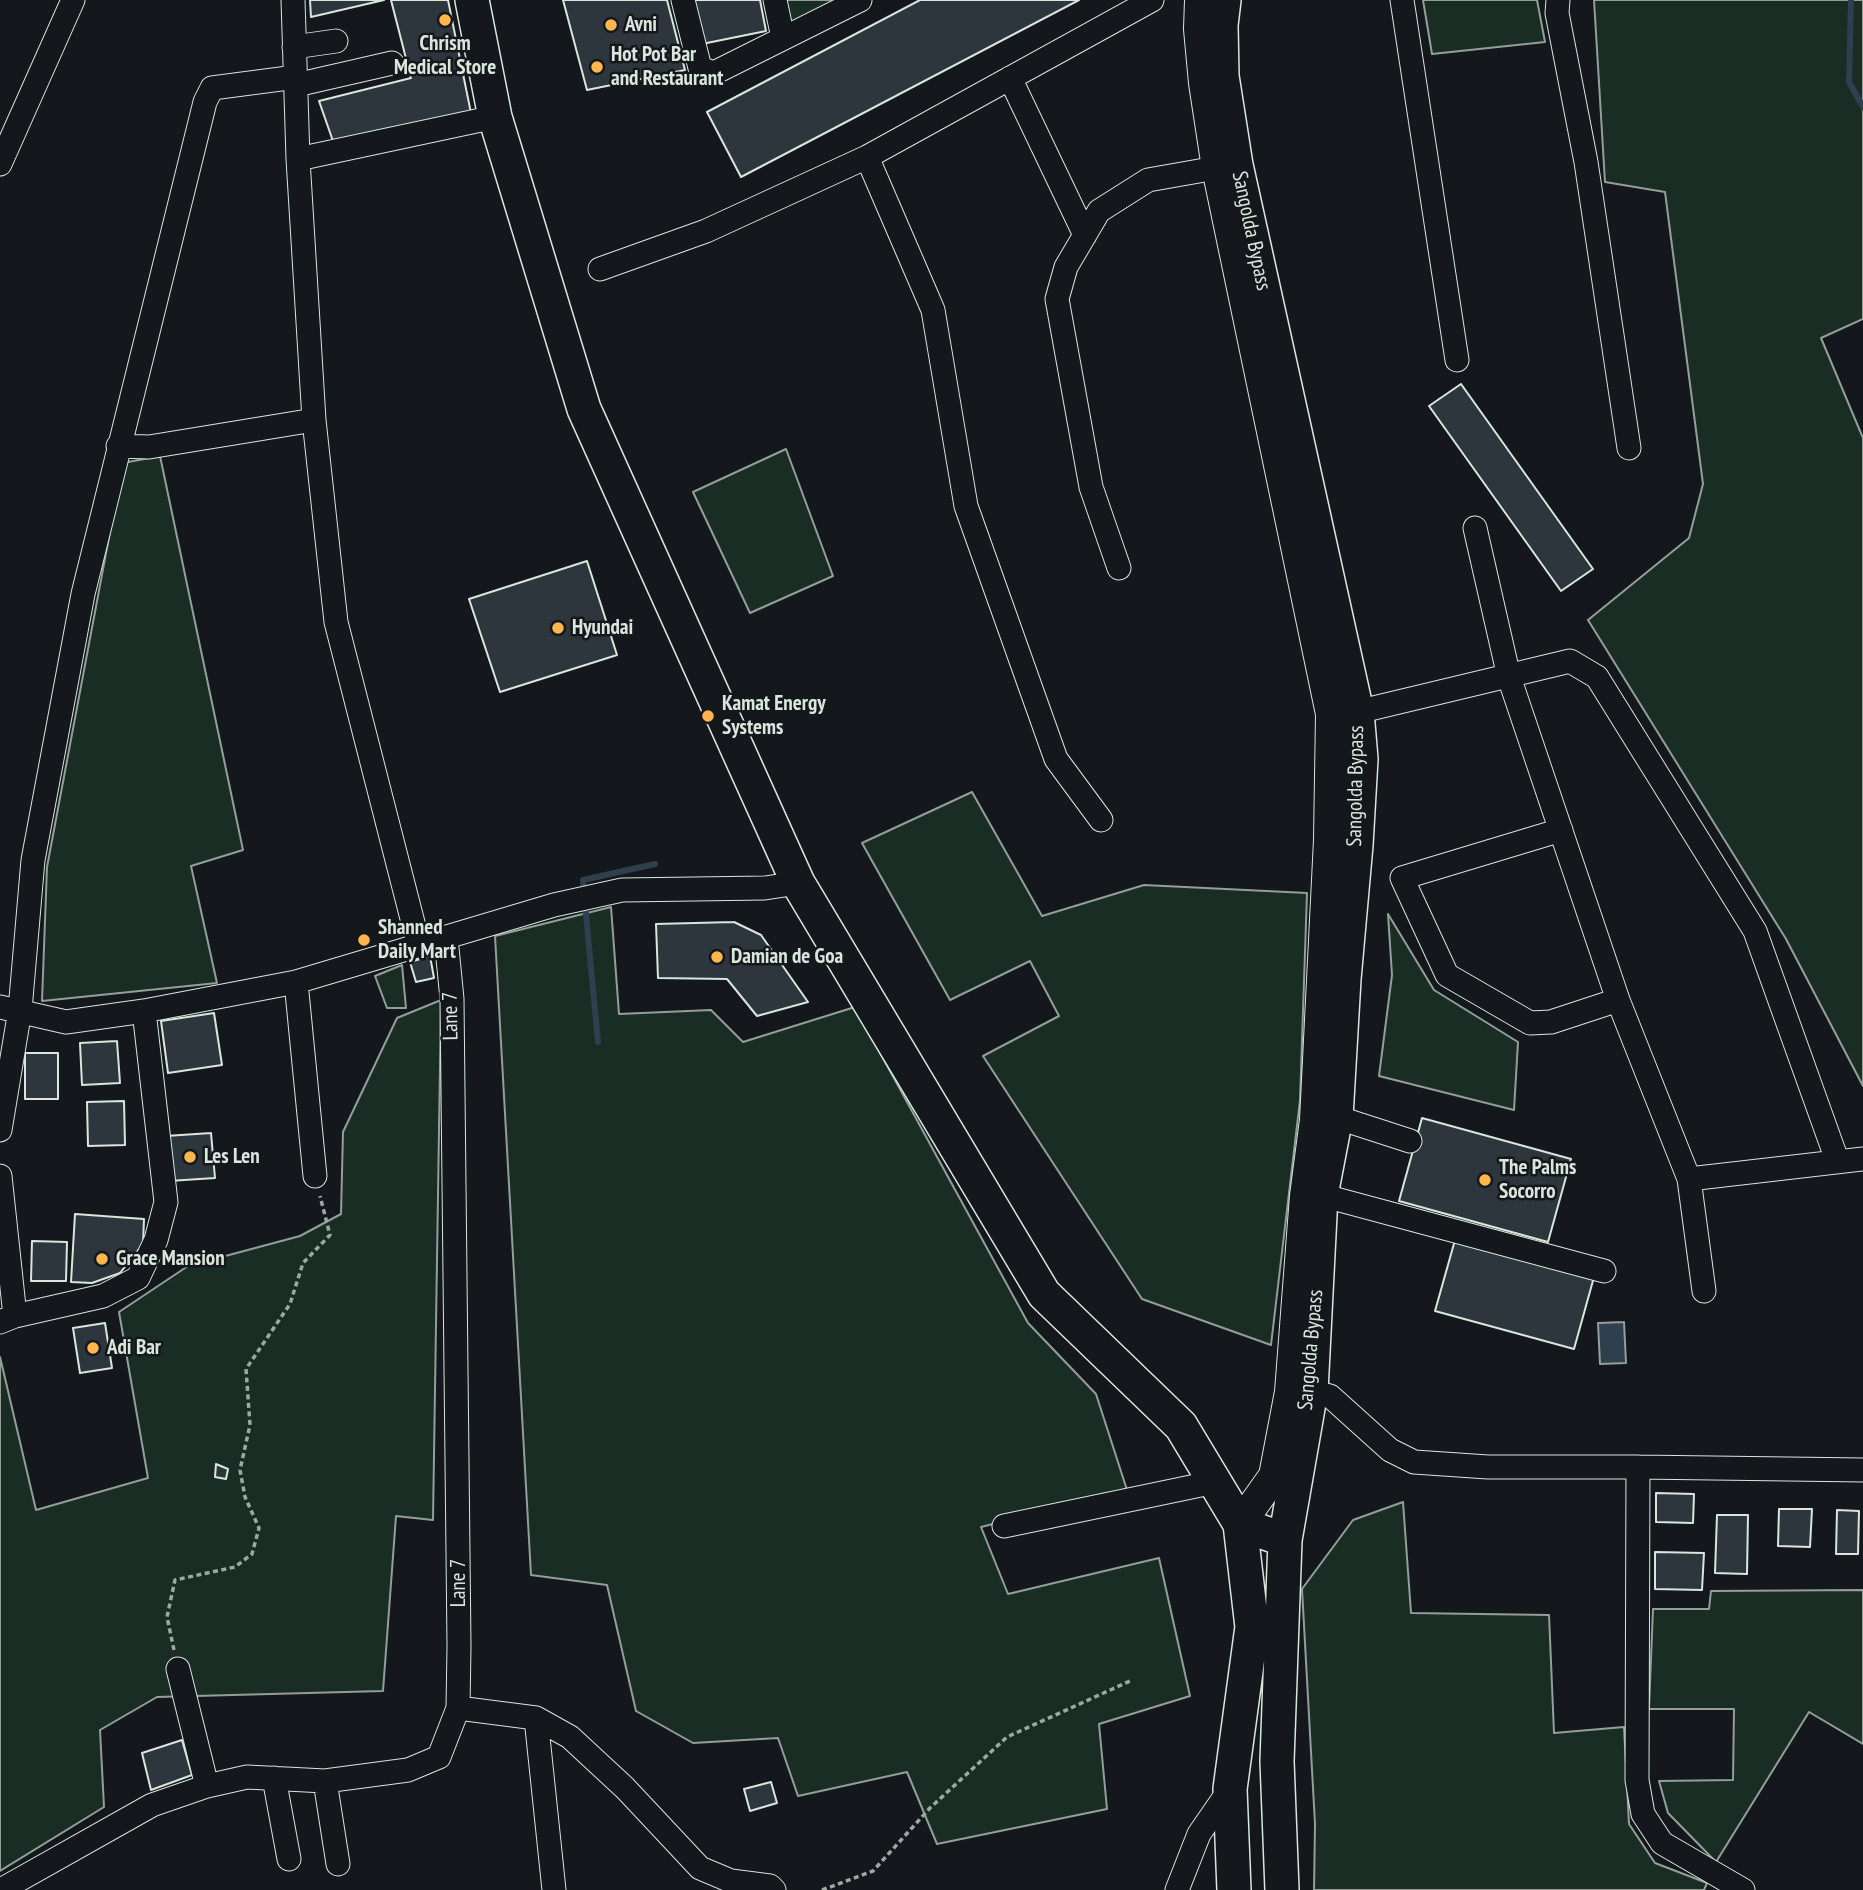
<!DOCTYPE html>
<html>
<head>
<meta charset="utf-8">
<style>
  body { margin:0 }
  canvas { display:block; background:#14181c }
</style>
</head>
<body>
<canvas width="1863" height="1890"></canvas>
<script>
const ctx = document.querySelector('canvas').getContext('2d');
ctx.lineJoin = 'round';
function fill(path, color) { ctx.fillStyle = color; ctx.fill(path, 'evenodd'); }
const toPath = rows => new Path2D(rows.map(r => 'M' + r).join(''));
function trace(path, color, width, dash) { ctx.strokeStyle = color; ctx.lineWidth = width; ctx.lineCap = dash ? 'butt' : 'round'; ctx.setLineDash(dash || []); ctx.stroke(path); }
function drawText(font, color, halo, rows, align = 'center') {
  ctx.font = font + ' "PT Sans Narrow",sans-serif'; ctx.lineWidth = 5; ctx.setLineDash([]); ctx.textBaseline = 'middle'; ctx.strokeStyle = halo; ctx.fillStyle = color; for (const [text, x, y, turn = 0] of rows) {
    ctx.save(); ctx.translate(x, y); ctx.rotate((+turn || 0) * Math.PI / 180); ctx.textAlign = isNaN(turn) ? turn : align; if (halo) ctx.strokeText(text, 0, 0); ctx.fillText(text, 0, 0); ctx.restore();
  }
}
const green = toPath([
  [785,0,846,0,791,26,785,0],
  [1423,0,1537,0,1545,42,1432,54,1423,0],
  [1594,0,1863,0,1863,319,1821,338,1863,438,1863,1086,1786,939,1588,620,1689,538,1703,484,1665,192,1605,182,1594,0],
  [786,449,833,576,750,613,693,492,786,449],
  [160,456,243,850,191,866,217,983,42,1001,47,867,123,463,160,456],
  [972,792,1042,916,1144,885,1307,893,1300,1100,1271,1345,1142,1299,983,1056,1059,1016,1030,961,950,1000,862,843,972,792],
  [611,907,619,1014,711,1010,743,1042,855,1007,1028,1323,1096,1394,1127,1490,981,1527,1008,1594,1159,1558,1190,1696,1099,1724,1107,1809,937,1844,907,1772,798,1796,778,1738,693,1743,636,1711,607,1585,531,1575,495,936,611,907],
  [1388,914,1434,990,1518,1042,1514,1110,1379,1076,1392,975,1388,914],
  [402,965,406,1008,387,1008,375,976,402,965],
  [441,1000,433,1520,396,1516,383,1691,157,1697,100,1730,104,1807,0,1871,0,1357,36,1510,148,1478,119,1312,188,1266,300,1236,341,1214,343,1132,397,1018,441,1000],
  [1403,1502,1411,1613,1549,1615,1554,1733,1624,1727,1629,1824,1655,1863,1707,1883,1704,1890,1314,1890,1315,1824,1302,1589,1353,1520,1403,1502],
  [1863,1590,1863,1744,1809,1712,1716,1862,1668,1813,1659,1781,1733,1780,1734,1709,1649,1709,1653,1609,1709,1609,1711,1591,1863,1590]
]);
fill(green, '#1a2d24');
trace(green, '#939e99', 2);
const water = toPath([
  [1624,1322,1626,1363,1600,1364,1598,1323,1624,1322]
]);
fill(water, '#2f3f4d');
trace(water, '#939e99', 2);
trace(toPath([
  [1851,0,1849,82,1863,107],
  [584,893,583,880,655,864],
  [585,904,598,1042]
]), '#2f3f4d', 6);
const building = toPath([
  [310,0,384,0,311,17,310,0],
  [391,0,448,0,472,118,334,144,319,101,411,78,391,0],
  [563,0,667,0,685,70,587,90,563,0],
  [688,0,760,0,766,31,697,45,688,0],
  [920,0,1079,0,741,177,707,112,920,0],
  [1461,384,1593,569,1561,591,1429,406,1461,384],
  [587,561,617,655,500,692,469,599,587,561],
  [734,922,761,935,808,1002,757,1016,727,979,658,978,656,924,734,922],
  [430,956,434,978,416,982,410,962,430,956],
  [214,1013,222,1065,168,1073,161,1021,214,1013],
  [117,1041,120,1083,82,1085,80,1043,117,1041],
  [25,1053,58,1053,58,1099,25,1099,25,1053],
  [124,1101,125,1145,88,1146,87,1102,124,1101],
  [1422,1118,1571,1159,1548,1242,1399,1201,1422,1118],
  [211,1133,215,1178,169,1181,166,1136,211,1133],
  [75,1214,144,1219,143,1244,120,1273,92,1283,71,1282,75,1214],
  [1455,1240,1594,1277,1574,1349,1435,1311,1455,1240],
  [32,1241,67,1242,66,1281,31,1281,32,1241],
  [105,1323,112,1368,80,1373,73,1328,105,1323],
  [216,1464,228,1469,226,1479,215,1477,216,1464],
  [1656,1493,1694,1494,1693,1523,1656,1522,1656,1493],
  [1779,1509,1812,1509,1810,1547,1778,1546,1779,1509],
  [1837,1510,1859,1511,1858,1554,1836,1554,1837,1510],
  [1717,1515,1748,1515,1747,1574,1715,1573,1717,1515],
  [1655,1552,1704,1553,1702,1590,1655,1589,1655,1552],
  [182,1740,192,1775,151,1790,142,1753,182,1740],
  [771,1782,777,1803,750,1811,744,1789,771,1782]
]);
fill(building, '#2c363c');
trace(building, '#d8e6dc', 2);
const minor = toPath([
  [293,0,298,159,314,420,336,622,419,946],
  [683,0,700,68,714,73,860,0],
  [775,0,783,38],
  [1402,0,1457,360],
  [1558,0,1557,13,1586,162,1629,448],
  [294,47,336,41],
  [1010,78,1085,235],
  [296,85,392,63],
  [867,157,933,310,966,506,1056,759,1101,820],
  [298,159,495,117],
  [0,164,73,0],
  [600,269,706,231,867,157,1152,0],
  [118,446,149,447,314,420],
  [1475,528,1509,677,1618,1000,1689,1179,1704,1291],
  [1119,568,1091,487,1057,299,1066,267,1099,211,1148,180,1233,165],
  [1357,712,1570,661,1597,677,1755,931,1837,1160],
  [1561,830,1402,878,1447,975,1530,1023,1551,1022,1618,1000],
  [296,982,315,1176],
  [0,1007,66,1022,144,1011,296,982,554,905,622,890,765,888,798,883],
  [1336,1117,1410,1141],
  [0,1130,20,1010,33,860,83,594,205,102,212,88,296,77],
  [0,1176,15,1316],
  [1689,1179,1863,1159],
  [1321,1195,1604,1271],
  [0,1322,15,1316,103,1296,138,1278,156,1240,166,1202,144,1011],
  [1311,1391,1330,1396,1390,1450,1414,1462,1488,1467,1638,1467,1863,1470],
  [1638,1467,1637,1780,1643,1814,1662,1843,1743,1890],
  [1004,1526,1215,1482],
  [178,1669,207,1786],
  [458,1708,536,1718,570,1737,625,1788,700,1868,731,1881,770,1886,774,1890],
  [536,1718,554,1890],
  [274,1778,289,1859],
  [325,1781,338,1864],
  [1,1890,152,1805,207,1786,247,1777,325,1781,408,1770,439,1757,458,1708,459,1646,452,999,446,938],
  [1177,1890,1199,1834,1230,1789]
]);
const major = toPath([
  [1200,0,1199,29,1204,83,1217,168,1331,714,1329,840,1315,1120,1305,1196,1290,1392,1274,1476,1240,1524]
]);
const highway = toPath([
  [472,0,495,117,584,409,798,883,1044,1294,1181,1426,1240,1524,1285,1540],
  [1224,0,1221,25,1222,76,1236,165,1357,712,1361,759,1356,845,1344,979,1336,1117,1321,1195,1311,1391,1285,1540,1277,1761,1282,1890],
  [1234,1890,1230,1789,1252,1627,1240,1524]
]);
trace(minor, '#d8e6dc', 25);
trace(major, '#d8e6dc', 32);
trace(highway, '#d8e6dc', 36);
trace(toPath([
  [174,1650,167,1617,175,1580,235,1567,252,1554,259,1528,245,1497,240,1470,250,1425,246,1369,290,1304,303,1263,330,1235,320,1196],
  [822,1890,873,1871,930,1808,1007,1737,1130,1681]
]), '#9da8a2', 3.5, [5, 3.5]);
trace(minor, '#14181c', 23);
trace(major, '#14181c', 30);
trace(highway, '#14181c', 33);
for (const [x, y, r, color] of [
  [445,20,7,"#ffb74d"],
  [611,25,7,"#ffb74d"],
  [597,67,7,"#ffb74d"],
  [558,628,7,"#ffb74d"],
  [708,716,7,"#ffb74d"],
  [364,940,7,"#ffb74d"],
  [717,957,7,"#ffb74d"],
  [190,1157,7,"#ffb74d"],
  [1485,1180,7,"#ffb74d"],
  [102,1259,7,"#ffb74d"],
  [93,1348,7,"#ffb74d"]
]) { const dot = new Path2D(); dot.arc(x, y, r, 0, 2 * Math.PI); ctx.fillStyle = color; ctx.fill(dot); trace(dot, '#14181c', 2.5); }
drawText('bold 21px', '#d8e6dc', '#14181c', [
  ["Avni",625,25],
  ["Chrism",445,44,"center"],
  ["Medical Store",445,68,"center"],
  ["Hot Pot Bar",611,55],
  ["and Restaurant",611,79],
  ["Hyundai",572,628],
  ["Kamat Energy",722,704],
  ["Systems",722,728],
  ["Shanned",378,928],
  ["Daily Mart",378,952],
  ["Damian de Goa",731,957],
  ["Les Len",204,1157],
  ["The Palms",1499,1168],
  ["Socorro",1499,1192],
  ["Grace Mansion",116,1259],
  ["Adi Bar",107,1348]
], 'left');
drawText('21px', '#d8e6dc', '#14181c', [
  ["Sangolda Bypass",1251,231,78],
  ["Sangolda Bypass",1356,786,-89],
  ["Lane 7",451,1016,-91],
  ["Sangolda Bypass",1311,1350,-85],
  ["Lane 7",459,1583,-90]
]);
</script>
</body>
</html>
